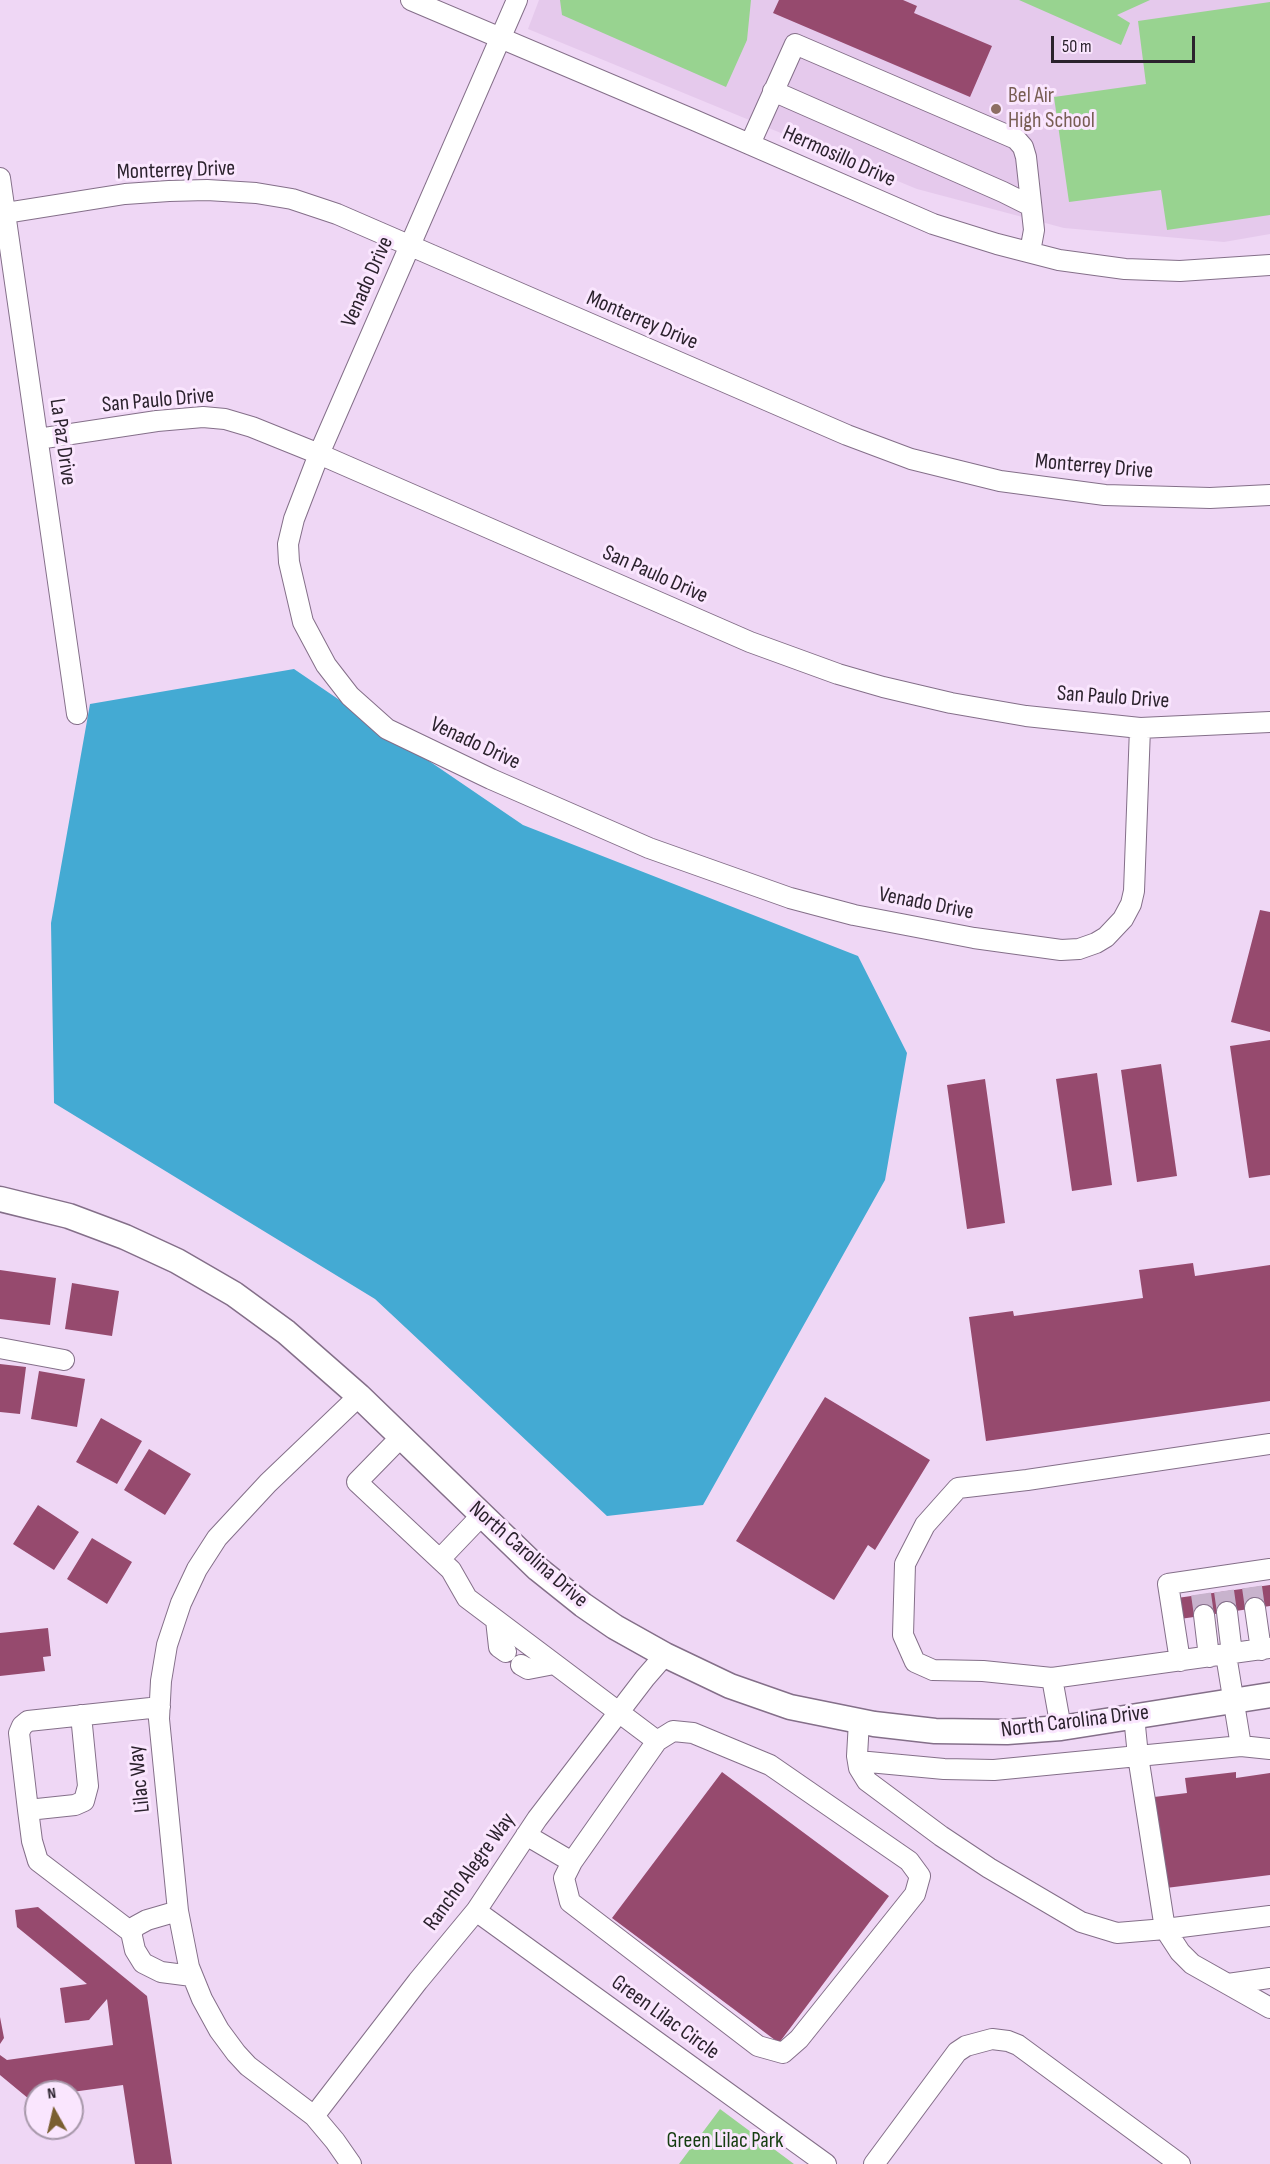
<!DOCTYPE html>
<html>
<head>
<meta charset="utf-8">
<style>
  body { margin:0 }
  #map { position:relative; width:1270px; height:2164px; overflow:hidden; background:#efd7f5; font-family:"Sofia Sans Condensed",sans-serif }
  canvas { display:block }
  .north { position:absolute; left:24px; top:2080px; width:60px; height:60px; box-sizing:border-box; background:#fae6fe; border:2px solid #a798aa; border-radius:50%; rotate:352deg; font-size:16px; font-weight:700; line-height:24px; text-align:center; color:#2b222d }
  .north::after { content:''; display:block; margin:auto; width:21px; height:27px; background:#7a5f31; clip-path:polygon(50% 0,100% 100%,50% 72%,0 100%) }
  .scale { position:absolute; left:1051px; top:36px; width:144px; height:27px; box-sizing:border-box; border:3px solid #2b222d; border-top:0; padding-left:8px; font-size:18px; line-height:21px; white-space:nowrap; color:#2b222d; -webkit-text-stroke:4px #fae6fe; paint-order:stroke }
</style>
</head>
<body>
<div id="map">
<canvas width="1270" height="2164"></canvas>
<div class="north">N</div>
<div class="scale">50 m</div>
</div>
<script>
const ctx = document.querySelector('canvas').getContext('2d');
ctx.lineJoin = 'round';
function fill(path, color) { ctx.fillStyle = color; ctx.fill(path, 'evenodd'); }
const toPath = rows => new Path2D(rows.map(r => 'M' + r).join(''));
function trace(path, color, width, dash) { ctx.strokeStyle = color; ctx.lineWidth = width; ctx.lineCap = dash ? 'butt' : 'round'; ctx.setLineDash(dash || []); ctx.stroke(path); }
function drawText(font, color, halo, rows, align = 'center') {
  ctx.font = font + ' "Sofia Sans Condensed",sans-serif'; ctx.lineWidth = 6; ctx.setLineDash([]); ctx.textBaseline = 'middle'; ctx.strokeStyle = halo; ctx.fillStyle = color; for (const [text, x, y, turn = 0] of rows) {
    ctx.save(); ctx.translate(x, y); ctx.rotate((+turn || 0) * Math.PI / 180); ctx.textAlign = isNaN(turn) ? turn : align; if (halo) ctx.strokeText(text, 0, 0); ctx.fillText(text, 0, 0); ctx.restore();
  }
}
fill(toPath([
  [539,0,1270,0,1270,234,1224,242,1064,228,917,189,528,29]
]), '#e5c9ec');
fill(toPath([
  [560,0,751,0,747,40,726,87,562,15],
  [1019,0,1150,0,1117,15,1130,23,1121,45],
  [1270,2,1270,215,1167,230,1161,190,1069,202,1054,97,1146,84,1138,21],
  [720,2109,794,2164,679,2164]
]), '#98d390');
fill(toPath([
  [294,669,523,825,858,956,907,1053,885,1180,703,1505,607,1516,375,1299,54,1103,51,923,90,704]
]), '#44aad3');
fill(toPath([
  [779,0,903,0,917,6,914,13,992,46,970,97,773,13],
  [1260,910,1270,912,1270,1032,1231,1022],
  [1270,1040,1270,1175,1249,1178,1230,1046],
  [1161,1064,1177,1176,1137,1182,1121,1070],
  [1097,1073,1112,1185,1072,1191,1056,1079],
  [985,1079,1005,1223,967,1229,947,1085],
  [1193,1263,1195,1276,1270,1265,1270,1401,986,1441,969,1317,1013,1311,1014,1316,1143,1298,1139,1270],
  [0,1270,56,1278,50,1325,0,1319],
  [72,1283,119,1291,112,1336,65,1329],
  [0,1364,26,1367,20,1414,0,1412],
  [39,1371,85,1379,77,1427,31,1419],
  [825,1397,930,1460,875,1550,868,1545,834,1600,736,1541],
  [101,1418,142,1441,117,1484,76,1462],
  [149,1449,191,1474,165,1515,124,1490],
  [38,1505,79,1532,54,1570,13,1544],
  [92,1538,132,1562,107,1604,67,1579],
  [1270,1585,1270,1606,1180,1619,1177,1598],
  [48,1628,51,1656,43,1657,45,1671,0,1676,0,1633],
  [722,1772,889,1896,779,2043,612,1918],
  [1236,1772,1236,1778,1270,1773,1270,1875,1166,1888,1154,1797,1187,1793,1185,1778],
  [38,1907,147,1996,172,2164,135,2164,123,2085,72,2092,36,2092,36,2098,29,2099,0,2075,0,2055,7,2060,113,2045,107,1999,89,2020,65,2023,60,1988,87,1984,17,1927,15,1910],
  [0,2017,4,2038,0,2044]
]), '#964a6e');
trace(toPath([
  [1252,1587,1255,1608],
  [1224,1591,1227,1612],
  [1201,1594,1204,1615]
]), '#c8b3cd', 20, [20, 10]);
const minor = toPath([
  [411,0,694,120,933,224,997,244,1059,260,1125,269,1180,271,1270,265],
  [517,0,319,454,294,519,288,544,289,562,303,622,326,665,350,696,387,729,491,779,649,848,790,898,854,915,974,938,1061,950,1079,949,1096,943,1106,937,1123,919,1131,904,1134,891,1140,728],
  [773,91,1003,192,1031,206],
  [750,144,795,44,1016,139,1023,147,1026,157,1034,230,1030,252],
  [0,178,77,714],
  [0,214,125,194,169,191,207,190,256,193,292,199,337,214,847,435,911,459,1000,481,1105,495,1210,498,1270,495],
  [38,439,157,421,203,417,225,419,252,427,319,454,750,642,838,674,883,687,951,703,1026,716,1140,728,1270,722],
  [0,1348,64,1360],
  [401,1437,357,1482,451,1570,467,1598,657,1741,673,1731,693,1733,770,1765,909,1861,920,1876,915,1894,799,2039,783,2053,758,2046,570,1902,564,1878,572,1862,657,1741],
  [440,1559,482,1515],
  [1255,1608,1261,1650],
  [1227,1612,1232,1654],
  [1204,1615,1209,1657],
  [496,1620,499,1647,506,1652],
  [1226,1655,1241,1746,1270,1749],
  [1180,1661,1168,1584,1270,1569],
  [521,1665,528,1669,554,1664],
  [1052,1678,1270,1648],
  [160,1707,28,1721,22,1726,19,1733,28,1810,32,1841,38,1861,131,1932,135,1950,143,1963,161,1972,192,1976],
  [1134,1716,1138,1756,1165,1929,1270,1916],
  [859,1721,857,1756,859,1768,867,1781,941,1836,989,1868,1081,1922,1117,1933,1165,1929,1180,1952,1192,1964,1270,2008],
  [1061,1728,1052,1678,983,1671,933,1670,915,1662,903,1635,905,1564,925,1525,958,1488,1027,1480,1270,1444],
  [858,1761,944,1769,994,1770,1241,1746],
  [28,1810,75,1805,84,1801,88,1786,81,1715],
  [526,1835,572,1862],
  [476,1911,826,2164],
  [131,1932,136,1926,147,1920,178,1911],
  [1228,1984,1270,1978],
  [314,2116,418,1981,476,1911,537,1819,645,1678,665,1655],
  [351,2164,335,2141,314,2116,248,2066,236,2053,219,2030,202,1999,189,1967,178,1911,159,1719,161,1681,167,1645,181,1603,197,1569,217,1538,268,1483,359,1396],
  [874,2164,957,2052,966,2046,992,2039,1008,2041,1018,2045,1180,2164]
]);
const major = toPath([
  [0,1199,69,1216,125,1237,177,1261,234,1294,286,1332,359,1396,538,1569,583,1605,615,1627,665,1655,730,1686,790,1707,874,1724,935,1731,1007,1732,1061,1728,1270,1695]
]);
trace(minor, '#846f89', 22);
trace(major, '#846f89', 27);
trace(minor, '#fff', 20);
trace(major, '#fff', 24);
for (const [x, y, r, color] of [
  [996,109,6,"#8d6e63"]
]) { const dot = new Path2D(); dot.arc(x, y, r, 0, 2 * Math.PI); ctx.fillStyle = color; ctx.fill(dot); trace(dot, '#fae6fe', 2); }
drawText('22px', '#785e54', '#fae6fe', [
  ["Bel Air",1008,96],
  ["High School",1008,121]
], 'left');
drawText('22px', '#2b222d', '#fae6fe', [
  ["Hermosillo Drive",839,157,24],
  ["Monterrey Drive",176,171,-2],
  ["Venado Drive",368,282,-66],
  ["Monterrey Drive",642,321,23],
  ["San Paulo Drive",158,401,-5],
  ["La Paz Drive",62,442,82],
  ["Monterrey Drive",1094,467,5],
  ["San Paulo Drive",655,575,24],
  ["San Paulo Drive",1113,698,4],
  ["Venado Drive",475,744,25],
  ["Venado Drive",926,904,11],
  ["North Carolina Drive",528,1555,41],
  ["North Carolina Drive",1075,1722,-7],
  ["Lilac Way",140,1779,-96],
  ["Rancho Alegre Way",470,1872,-54],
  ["Green Lilac Circle",665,2018,36]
]);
drawText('22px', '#163e11', '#fae6fe', [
  ["Green Lilac Park",725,2141]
]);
</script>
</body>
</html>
